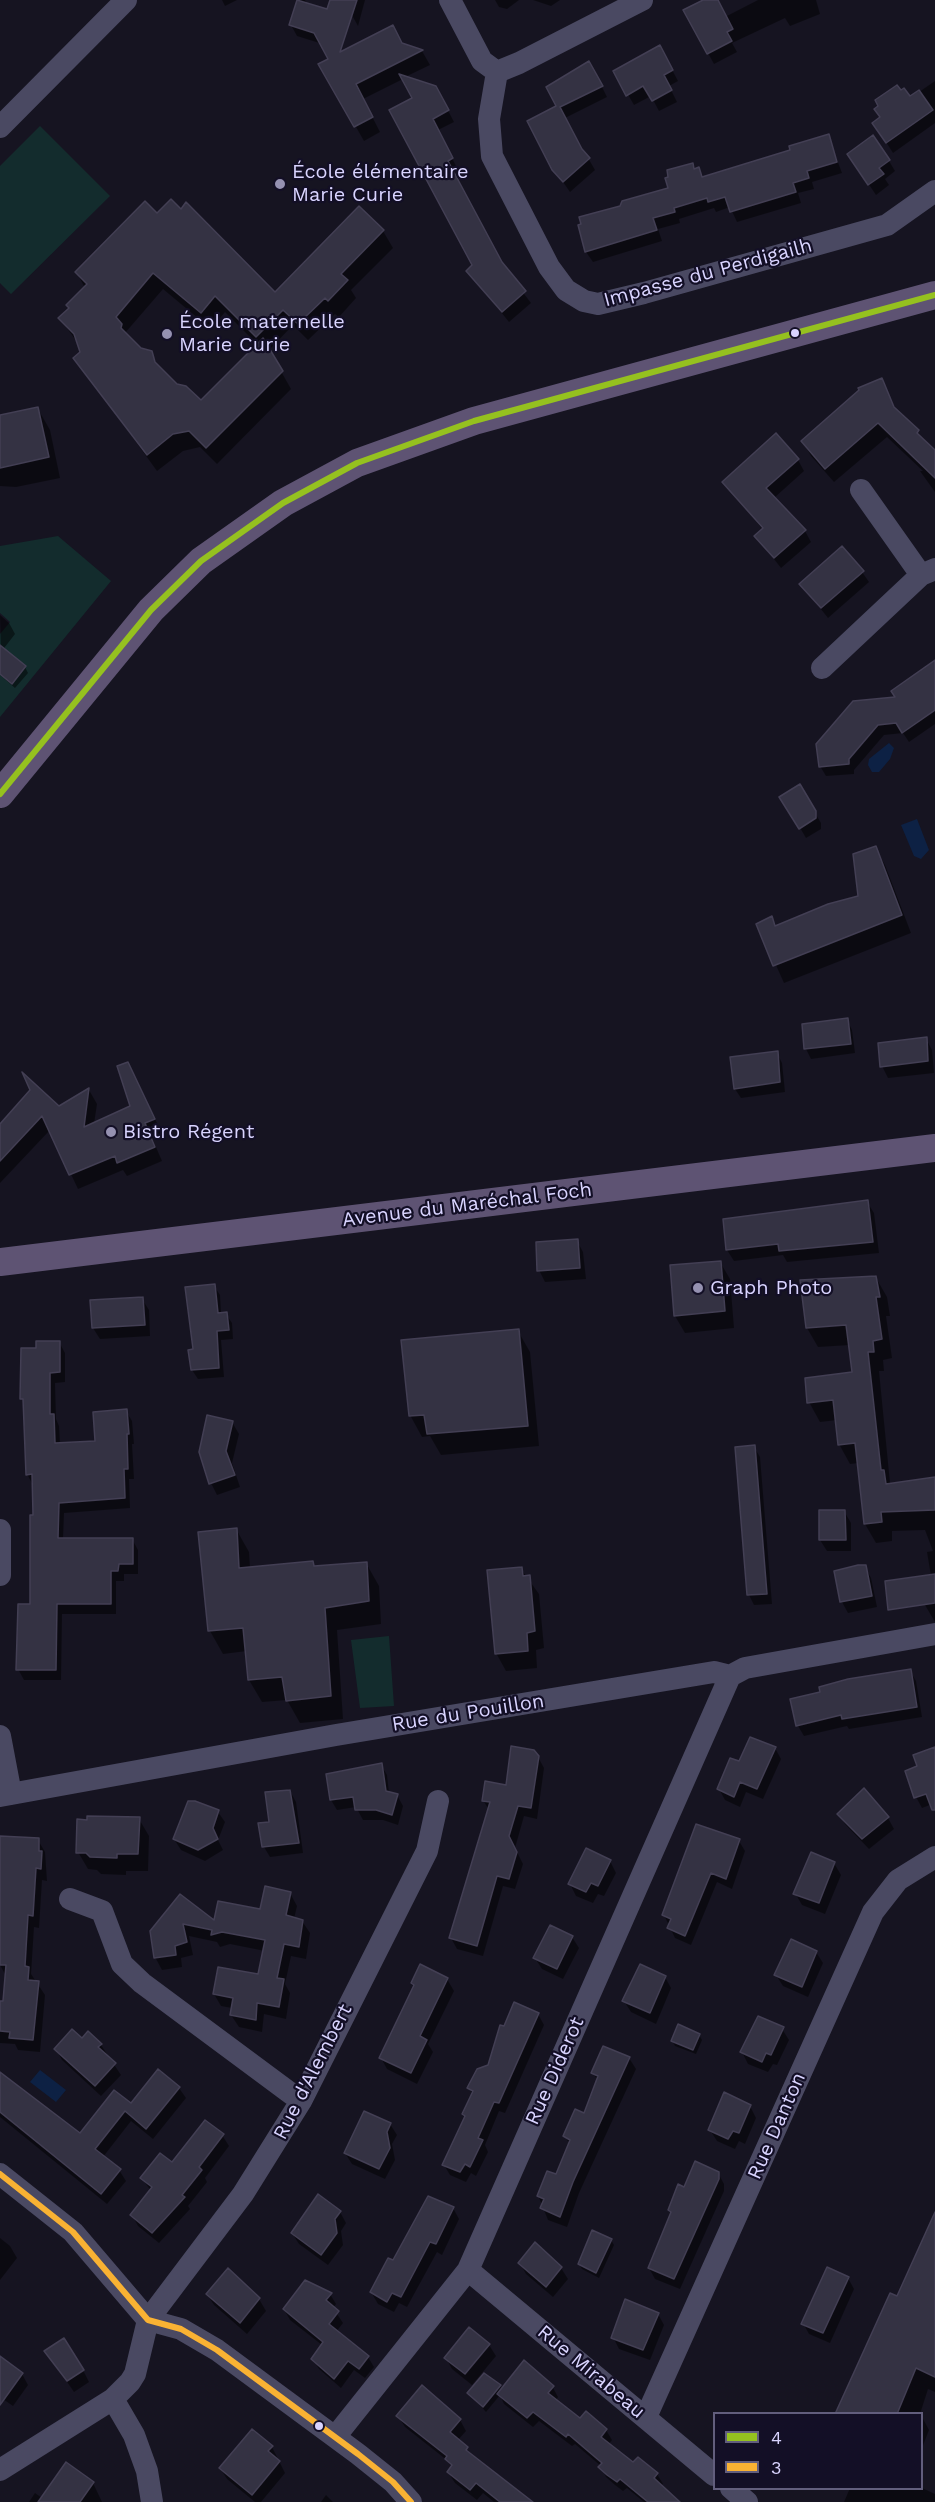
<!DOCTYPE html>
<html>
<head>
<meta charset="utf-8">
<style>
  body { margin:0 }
  #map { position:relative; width:935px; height:2502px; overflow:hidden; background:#161421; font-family:"Work Sans",sans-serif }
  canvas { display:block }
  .legend { position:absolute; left:713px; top:2412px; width:210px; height:78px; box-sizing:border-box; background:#130f26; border:2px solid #625e7d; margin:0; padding:8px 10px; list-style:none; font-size:18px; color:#d9d4ff }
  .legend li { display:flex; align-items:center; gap:12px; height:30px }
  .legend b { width:30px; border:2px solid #625e7d }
</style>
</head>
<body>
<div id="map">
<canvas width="935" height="2502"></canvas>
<ul class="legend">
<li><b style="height:8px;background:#95c11f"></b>4</li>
<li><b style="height:8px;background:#f9b233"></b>3</li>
</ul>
</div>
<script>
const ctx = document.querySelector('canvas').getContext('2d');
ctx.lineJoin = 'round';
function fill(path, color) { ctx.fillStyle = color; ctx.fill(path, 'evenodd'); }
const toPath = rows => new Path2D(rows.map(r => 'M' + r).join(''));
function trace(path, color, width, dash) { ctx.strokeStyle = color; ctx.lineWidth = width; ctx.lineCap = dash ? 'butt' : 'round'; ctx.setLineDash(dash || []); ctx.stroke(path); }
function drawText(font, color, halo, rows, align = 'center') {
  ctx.font = font + ' "Work Sans",sans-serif'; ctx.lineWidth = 4.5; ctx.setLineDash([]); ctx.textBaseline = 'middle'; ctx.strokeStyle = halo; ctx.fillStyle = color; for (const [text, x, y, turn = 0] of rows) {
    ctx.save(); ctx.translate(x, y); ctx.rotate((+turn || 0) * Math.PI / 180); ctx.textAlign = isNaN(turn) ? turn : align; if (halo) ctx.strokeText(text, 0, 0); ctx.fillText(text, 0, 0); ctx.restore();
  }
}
fill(toPath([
  [40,126,110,196,11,294,0,283,0,166],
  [58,536,111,581,0,717,0,674,12,683,0,664,0,634,10,622,0,613,0,546],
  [389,1636,394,1706,360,1708,351,1640]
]), '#132c2d');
fill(toPath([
  [889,743,894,748,890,759,879,772,872,772,868,765,869,759],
  [917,819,929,850,921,859,914,856,901,825],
  [40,2070,66,2090,56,2102,30,2082]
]), '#0d2144');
fill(toPath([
  [222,0,237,0,225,6],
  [298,0,305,0,329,46,297,36,291,25],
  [344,0,365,0,358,26,353,17],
  [495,0,519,0,507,9,499,7],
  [533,0,560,0,551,6],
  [707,0,712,0,725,17,758,0,816,0,820,14,790,26,785,18,732,43,737,52,714,64,685,11],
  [402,44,422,51,430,65,405,77,442,99,454,122,438,130,458,170,453,172,502,265,531,303,509,322,468,271,474,266,414,99,403,79,363,99,380,132,364,141,320,64],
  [660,47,678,81,669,86,677,102,659,111,651,96,634,105,615,72],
  [595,73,607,97,565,118,595,170,570,192,554,169,558,107],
  [935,81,935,123,893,153,874,123],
  [828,136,842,173,812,182,814,189,798,193,801,203,737,222,730,207,716,212,714,208,679,219,680,223,658,229,662,241,593,262,586,252,579,226,670,189,692,165,703,178,792,151],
  [889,161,895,171,885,179,889,185,876,195,856,165],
  [359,208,383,231,393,248,351,290,356,298,339,317,335,314,308,340,293,325,269,350,291,389,217,464,200,447,183,451,157,471,75,358,82,353,79,345,60,318,85,288,77,273,157,215,275,294],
  [163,289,211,329,225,312,258,345,201,402,176,385,160,370,151,352,140,349,125,333],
  [882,380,897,412,935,450,935,492,920,471,923,471,887,437,834,482,811,456,803,442],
  [38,409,50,430,60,478,16,487,0,486,0,416],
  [798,460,804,471,774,498,805,531,811,542,781,568,756,536,763,530,724,482],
  [862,572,869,582,828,618,801,584],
  [0,615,9,623,15,634,1,652],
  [0,666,25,667,28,673,15,688,0,675],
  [935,667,935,724,909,742,903,733,884,735,854,770,854,774,826,776,820,766],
  [799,786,821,823,821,829,806,838,782,797],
  [875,848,885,865,911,933,784,983,758,925,771,918,776,927,859,897],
  [847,1020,852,1030,855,1053,811,1059,806,1049,803,1026],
  [926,1039,932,1050,934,1073,888,1078,882,1066],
  [777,1053,782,1063,785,1092,741,1098,735,1089],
  [136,1078,162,1134,152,1138,162,1161,127,1176,123,1170,78,1189,50,1130,0,1183,0,1126,59,1108,89,1090,97,1104,94,1124,132,1107],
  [867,1202,874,1213,879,1253,787,1262,783,1255,734,1261,727,1250],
  [577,1241,583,1252,586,1279,545,1282,539,1270],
  [720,1262,730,1279,734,1328,685,1333,675,1316],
  [876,1278,887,1297,890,1316,886,1316,892,1358,883,1360,884,1371,879,1371,890,1483,935,1479,935,1622,925,1605,916,1578,931,1576,927,1552,933,1551,925,1530,892,1531,892,1541,876,1543,865,1524,859,1463,850,1464,839,1444,837,1420,820,1422,809,1402,854,1374,850,1345,818,1347,807,1328],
  [214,1286,220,1295,221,1314,226,1314,232,1323,233,1339,221,1340,224,1377,198,1379,192,1370],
  [142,1299,149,1310,150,1336,100,1339,93,1328,92,1302],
  [518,1331,530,1352,539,1446,441,1455,430,1436,422,1437,410,1415],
  [59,1342,65,1353,65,1382,55,1383,56,1419,59,1426,60,1444,97,1442,126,1411,132,1421,134,1444,132,1444,134,1479,129,1479,130,1508,64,1513,63,1539,132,1539,138,1550,138,1574,124,1574,124,1581,116,1581,116,1614,62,1614,61,1680,24,1680,18,1669,32,1606,40,1540,33,1485,27,1474,25,1404,22,1399,38,1349],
  [232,1422,239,1434,232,1463,240,1487,217,1495,211,1483],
  [754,1447,760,1457,772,1604,754,1605,749,1595,737,1448],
  [844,1511,851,1523,851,1551,827,1551,820,1540],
  [236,1529,249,1552,250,1568,366,1563,379,1586,381,1624,337,1630,343,1719,300,1723,287,1700,262,1702,249,1680,247,1651,223,1654,210,1631,199,1533],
  [865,1567,871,1578,877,1607,848,1613,842,1602,836,1572],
  [521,1569,539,1594,544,1648,536,1650,537,1668,506,1671,496,1653],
  [910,1671,916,1681,922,1717,849,1729,847,1726,804,1736,798,1726,792,1700],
  [775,1748,781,1759,763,1799,746,1792,740,1807,725,1800,719,1789,739,1763],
  [935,1749,935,1803,922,1808,916,1797,919,1767],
  [538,1757,544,1768,537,1819,524,1816,515,1848,523,1864,515,1889,503,1886,483,1956,457,1949,451,1938,489,1810,483,1800,507,1786],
  [381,1765,387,1775,389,1793,397,1795,403,1806,398,1825,383,1820,363,1820,356,1807,337,1810,331,1800,328,1775],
  [290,1791,296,1802,303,1853,270,1857,264,1847,271,1823],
  [218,1812,225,1822,218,1840,223,1850,205,1861,181,1850,174,1839],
  [839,1814,888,1818,894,1829,869,1849,845,1824],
  [139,1819,149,1836,148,1871,126,1871,126,1875,101,1874,97,1870,88,1869,78,1852,88,1821],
  [0,1838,38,1840,45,1852,47,1881,42,1880,39,1928,34,1927,31,1974,45,1995,40,2052,18,2050,15,2044,0,2043,0,2002,4,2002,6,1976,0,1965],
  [739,1841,745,1851,732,1889,717,1882,691,1945,675,1938,664,1915],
  [610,1861,616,1873,604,1896,598,1894,593,1903,576,1896,570,1884],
  [834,1863,841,1875,825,1914,802,1905,795,1893],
  [290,1893,297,1906,294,1919,302,1921,310,1933,306,1959,291,1956,285,1984,290,1993,286,2019,264,2014,262,2032,239,2027,231,2015,232,2008,221,2006,214,1994,259,1976,265,1951,230,1944,220,1947,217,1942,189,1936,193,1955,181,1958,182,1967,162,1970,155,1957,181,1896,215,1923,261,1911],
  [572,1937,579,1948,563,1979,542,1969,535,1958],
  [816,1952,823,1963,808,1997,783,1986,776,1975],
  [665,1977,671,1988,656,2024,631,2012,624,2001],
  [447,1979,454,1991,428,2044,433,2052,417,2084,387,2069,381,2058,415,1987,413,1983],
  [538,2014,544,2025,505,2113,499,2111,485,2145,488,2152,476,2176,471,2173,466,2182,450,2175,444,2165,466,2118,463,2114,473,2095,469,2088],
  [782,2029,789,2040,777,2065,773,2064,768,2072,748,2064,742,2052],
  [699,2035,702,2040,696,2054,675,2046,672,2040],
  [82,2040,101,2045,121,2075,101,2096,62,2060,56,2049],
  [629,2058,636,2069,579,2193,567,2227,548,2220,538,2195,556,2176,570,2145,565,2136,584,2115,598,2081,593,2073],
  [0,2085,80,2135,131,2105,179,2088,186,2098,153,2139,131,2121,103,2157,119,2170,126,2181,107,2204,0,2117],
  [750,2106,756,2118,745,2144,739,2141,735,2149,717,2141,710,2130],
  [390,2124,397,2135,392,2144,395,2160,385,2179,352,2164,345,2153],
  [222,2135,229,2146,205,2178,207,2182,188,2206,190,2209,159,2243,138,2226,132,2215,151,2191,142,2178],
  [718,2173,724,2184,724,2191,680,2289,655,2279,649,2268,672,2215,669,2210,684,2189],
  [453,2208,459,2219,442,2255,437,2252,407,2307,399,2303,394,2312,378,2304,371,2292],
  [340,2212,346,2223,341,2231,343,2245,328,2265,299,2244,292,2233],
  [935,2216,935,2392,928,2389,920,2414,837,2414,898,2298],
  [0,2238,10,2246,17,2258,0,2280],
  [611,2240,614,2245,599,2278,582,2269,579,2264],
  [520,2263,561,2268,568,2279,553,2297,526,2274],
  [228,2270,259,2299,266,2311,247,2334,214,2305,207,2294],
  [848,2278,854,2289,830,2343,809,2334,803,2323],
  [330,2294,336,2304,333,2308,343,2323,336,2332,368,2357,374,2367,365,2378,354,2370,341,2388,319,2369,313,2359,322,2345,290,2320,284,2309],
  [658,2314,664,2325,650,2360,619,2349,613,2337],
  [489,2345,496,2356,472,2385,452,2369,446,2358],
  [46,2351,83,2370,89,2382,74,2392],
  [0,2358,22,2374,28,2385,13,2406,0,2397],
  [500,2386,502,2390,552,2386,558,2397,555,2401,580,2420,586,2413,606,2430,612,2440,608,2445,634,2464,657,2474,663,2484,661,2486,678,2502,644,2502,627,2488,623,2491,615,2485,606,2477,601,2466,575,2444,572,2446,539,2421,533,2427,504,2404,500,2395,486,2412,469,2393],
  [398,2416,460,2420,466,2431,458,2440,472,2456,529,2502,494,2502,483,2493,477,2500,455,2483,448,2472,452,2468,448,2461,405,2427],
  [922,2417,929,2430,922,2448],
  [272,2447,285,2473,261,2502,255,2502,227,2479,220,2468],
  [93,2483,102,2502,29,2502,35,2493,42,2498],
  [850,2488,922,2488,935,2494,935,2502,844,2502],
  [326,2495,333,2502,321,2502]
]), '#0007');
const building = toPath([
  [297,0,327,9,330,0,357,0,340,52,393,25,402,43,423,50,356,84,373,117,354,127,318,64,328,59,314,33,289,25,297,0],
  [703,0,718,0,733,29,727,32,732,41,707,54,683,10,703,0],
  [660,45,673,70,664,75,672,90,652,101,643,86,626,96,613,71,660,45],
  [589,61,603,86,560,107,582,149,590,158,563,182,552,170,527,121,556,106,546,87,589,61],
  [399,74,436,86,449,110,433,119,453,158,448,161,502,262,526,291,502,312,466,271,472,265,389,110,412,98,399,74],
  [897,85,901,90,904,88,910,96,919,90,933,110,886,143,872,123,880,117,874,109,878,106,875,100,897,85],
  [829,134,837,162,807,171,809,178,793,183,796,192,730,212,725,197,708,202,707,198,674,208,675,212,653,218,657,230,585,252,578,225,581,224,579,217,620,206,622,201,668,188,665,178,668,177,667,170,693,163,694,169,699,167,702,177,790,150,789,146,829,134],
  [873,135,890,160,879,168,884,174,868,185,847,154,873,135],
  [171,199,181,209,186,202,275,292,359,206,384,230,341,274,348,280,328,301,325,298,298,324,283,310,256,337,215,296,201,313,153,273,116,317,122,324,121,328,141,348,152,351,155,362,177,384,186,386,201,400,263,338,283,371,206,448,189,431,173,434,147,455,73,358,80,352,74,334,58,318,69,308,66,305,87,284,75,272,145,201,157,213,171,199],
  [882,378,894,407,919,430,917,433,935,450,935,478,878,423,825,469,801,441,859,390,858,388,882,378],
  [38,407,49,457,0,468,0,415,38,407],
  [776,433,799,459,766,488,806,530,774,558,754,536,763,528,722,482,776,433],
  [842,546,864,571,821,608,799,584,842,546],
  [0,645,26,666,12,684,0,674,0,645],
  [935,660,935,710,902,733,896,723,878,725,849,759,849,764,819,767,816,744,853,701,895,697,891,691,935,660],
  [800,784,816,811,816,818,799,829,779,797,800,784],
  [876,846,902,915,773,966,756,924,772,916,775,926,828,904,858,896,853,854,876,846],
  [848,1018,851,1044,804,1049,802,1024,848,1018],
  [927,1037,928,1061,880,1067,878,1043,927,1037],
  [778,1051,780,1082,734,1089,730,1057,778,1051],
  [128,1062,155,1119,145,1123,155,1147,117,1163,115,1156,69,1175,42,1116,0,1161,0,1124,30,1090,22,1072,59,1106,89,1088,84,1127,130,1106,117,1066,128,1062],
  [868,1200,873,1242,779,1251,778,1244,726,1250,723,1219,868,1200],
  [578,1239,580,1268,537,1271,536,1242,578,1239],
  [721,1261,725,1311,674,1316,670,1265,721,1261],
  [876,1276,880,1297,876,1297,882,1339,873,1341,874,1352,868,1352,881,1470,884,1470,886,1484,935,1477,935,1510,881,1512,882,1522,864,1524,855,1443,838,1445,833,1400,807,1403,805,1378,852,1372,846,1325,806,1328,800,1280,876,1276],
  [215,1284,218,1313,227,1312,229,1330,217,1331,219,1368,191,1370,188,1350,193,1349,185,1287,215,1284],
  [143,1297,145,1325,92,1328,90,1300,143,1297],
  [519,1329,528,1426,427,1434,424,1415,409,1416,401,1340,519,1329],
  [36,1341,60,1341,60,1372,50,1373,50,1414,54,1414,55,1443,95,1441,93,1412,127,1409,129,1434,127,1434,128,1469,124,1469,125,1498,59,1503,58,1538,133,1538,133,1564,119,1564,118,1571,111,1571,111,1604,57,1604,56,1670,16,1670,18,1604,30,1604,30,1515,33,1515,32,1474,26,1475,23,1399,20,1399,21,1348,36,1348,36,1341],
  [207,1415,233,1421,226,1451,235,1475,209,1484,199,1452,207,1415],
  [755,1445,767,1594,747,1595,735,1447,755,1445],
  [819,1510,845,1510,846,1540,819,1540,819,1510],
  [237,1528,239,1568,313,1561,314,1566,367,1562,369,1601,325,1608,331,1696,286,1701,282,1677,248,1680,243,1628,208,1631,198,1532,237,1528],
  [858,1565,866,1565,872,1596,840,1602,834,1571,858,1565],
  [522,1567,523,1576,530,1575,535,1631,527,1633,528,1651,495,1654,487,1570,522,1567],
  [935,1574,935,1603,888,1610,885,1581,935,1574],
  [911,1669,917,1707,842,1719,841,1715,796,1726,790,1699,820,1692,819,1687,848,1679,911,1669],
  [750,1737,776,1747,757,1789,740,1782,734,1797,717,1789,730,1758,739,1761,750,1737],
  [511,1746,534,1750,539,1756,531,1808,518,1806,509,1836,517,1852,509,1879,497,1876,477,1946,449,1938,490,1802,482,1801,485,1781,506,1785,511,1746],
  [935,1747,935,1810,932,1810,926,1794,914,1798,905,1771,917,1766,913,1755,935,1747],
  [382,1763,386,1791,398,1794,392,1815,376,1810,355,1810,353,1797,330,1800,326,1774,382,1763],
  [864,1788,889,1817,862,1839,837,1814,864,1788],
  [290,1790,299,1843,262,1847,258,1823,269,1822,265,1792,290,1790],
  [188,1801,195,1801,219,1810,213,1828,218,1839,198,1850,173,1839,188,1801],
  [87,1816,140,1817,138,1854,117,1854,117,1858,90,1857,86,1853,76,1853,77,1819,87,1820,87,1816],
  [696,1824,740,1839,726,1879,711,1873,685,1936,667,1928,671,1919,662,1915,696,1824],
  [0,1836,39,1838,39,1851,42,1851,41,1869,36,1868,33,1916,28,1915,25,1966,29,1967,28,1980,39,1981,33,2040,9,2038,10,2032,0,2031,0,2001,3,2001,6,1965,0,1965,0,1836],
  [586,1848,611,1860,598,1886,591,1883,586,1892,568,1884,586,1848],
  [811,1852,835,1862,819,1903,793,1894,811,1852],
  [265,1886,291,1892,286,1915,303,1920,299,1947,284,1944,277,1978,284,1979,279,2007,257,2003,256,2020,230,2015,233,1998,213,1994,218,1967,258,1974,265,1940,222,1932,211,1935,212,1930,183,1924,187,1942,175,1946,176,1955,154,1958,150,1931,180,1894,214,1920,218,1901,260,1909,265,1886],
  [550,1925,573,1936,557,1969,533,1958,550,1925],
  [791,1939,817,1951,802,1987,774,1975,791,1939],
  [420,1964,448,1978,420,2036,427,2040,411,2073,379,2058,414,1985,411,1983,420,1964],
  [640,1964,666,1976,650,2013,622,2001,640,1964],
  [514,2002,539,2013,499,2103,494,2102,478,2138,483,2140,470,2167,465,2164,460,2172,442,2165,465,2116,462,2114,473,2091,467,2088,477,2069,488,2065,500,2025,504,2026,514,2002],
  [758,2016,784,2027,771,2055,766,2053,762,2062,740,2052,758,2016],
  [678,2024,700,2034,693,2050,671,2041,678,2024],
  [72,2029,82,2038,88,2031,102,2044,98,2047,116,2063,95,2086,54,2049,72,2029],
  [603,2046,630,2057,573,2182,560,2217,540,2208,544,2199,537,2196,547,2171,556,2174,570,2140,563,2136,575,2109,584,2113,598,2076,591,2073,603,2046],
  [158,2069,180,2087,146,2129,125,2111,95,2149,121,2169,101,2194,0,2112,0,2072,80,2133,114,2090,131,2103,158,2069],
  [724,2092,751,2105,739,2133,733,2131,728,2139,708,2130,724,2092],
  [364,2111,391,2123,387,2132,390,2148,379,2169,344,2153,364,2111],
  [205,2120,224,2134,199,2167,202,2170,182,2195,185,2197,152,2233,130,2215,152,2187,140,2178,160,2153,172,2162,205,2120],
  [695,2161,719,2172,719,2179,674,2279,648,2268,671,2212,668,2210,678,2184,684,2187,695,2161],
  [318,2194,341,2211,335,2219,337,2233,321,2255,291,2233,318,2194],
  [428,2196,454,2207,436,2244,430,2242,401,2297,392,2293,387,2302,370,2292,388,2258,393,2260,428,2196],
  [935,2212,935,2377,916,2368,897,2414,835,2414,890,2293,897,2296,935,2212],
  [592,2230,612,2239,596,2273,578,2264,592,2230],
  [535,2242,562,2267,546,2287,518,2263,535,2242],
  [827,2267,849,2277,823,2333,801,2324,827,2267],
  [228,2268,260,2298,240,2323,206,2294,228,2268],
  [305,2280,332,2293,326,2300,339,2311,329,2324,369,2356,359,2369,348,2361,334,2379,311,2359,323,2342,283,2309,305,2280],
  [625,2299,659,2313,643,2350,611,2338,625,2299],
  [469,2327,490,2344,465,2374,444,2358,469,2327],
  [64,2338,84,2370,67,2381,44,2351,64,2338],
  [0,2356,23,2373,0,2405,0,2356],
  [524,2360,554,2386,548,2393,580,2418,586,2411,607,2429,601,2437,633,2462,638,2457,658,2473,654,2478,680,2502,648,2502,620,2479,617,2482,607,2475,598,2467,602,2463,568,2434,566,2437,533,2412,527,2418,497,2394,524,2360],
  [484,2373,501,2385,483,2407,467,2393,484,2373],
  [422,2385,461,2419,450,2432,468,2447,466,2450,533,2502,500,2502,476,2483,470,2490,447,2472,452,2465,445,2459,447,2456,396,2416,422,2385],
  [252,2429,273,2446,268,2451,280,2461,252,2495,219,2468,252,2429],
  [66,2462,94,2482,80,2502,38,2502,66,2462]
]);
fill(building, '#343243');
trace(building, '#433f54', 1.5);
trace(toPath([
  [450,0,482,61,497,72,519,63,642,0],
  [497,72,489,119,492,156,549,267,566,290,584,301,598,304,644,293,887,225,935,191],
  [0,127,126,0],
  [861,490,921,575],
  [822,668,921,575,935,569],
  [0,1530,0,1575],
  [0,1736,11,1794],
  [0,1796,336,1735,714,1672,730,1676,745,1668,935,1634],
  [70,1899,102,1911,122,1964,142,1983,301,2101],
  [0,2174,73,2232,148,2320,181,2329,217,2350,358,2454,393,2482,411,2502],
  [468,2270,714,2475],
  [113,2399,134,2435,147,2471,152,2502],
  [646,2417,873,1912,898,1880,935,1857],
  [335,2437,468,2270,730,1676],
  [0,2470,113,2399,130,2382,135,2374,148,2320,243,2194,301,2101,427,1851,438,1801],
  [731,2488,747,2502]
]), '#4a4962', 22);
trace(toPath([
  [0,794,151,610,201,561,283,503,357,463,474,421,935,295],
  [0,1262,935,1148]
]), '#5e5373', 28);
trace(toPath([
  [0,794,151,610,201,561,283,503,357,463,474,421,935,295]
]), '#95c11f', 6);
trace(toPath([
  [0,2174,73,2232,148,2320,181,2329,217,2350,358,2454,393,2482,411,2502]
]), '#f9b233', 6);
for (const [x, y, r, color] of [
  [280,184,6,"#9591b1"],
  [795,333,5,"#d9d4ff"],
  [167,334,6,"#9591b1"],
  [111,1132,6,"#9591b1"],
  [698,1288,6,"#9591b1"],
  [319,2426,5,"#d9d4ff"]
]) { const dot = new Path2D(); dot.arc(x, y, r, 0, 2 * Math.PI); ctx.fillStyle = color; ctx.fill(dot); trace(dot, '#130f26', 2); }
drawText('20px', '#d9d4ff', '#130f26', [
  ["École élémentaire",292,172],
  ["Marie Curie",292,195],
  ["École maternelle",179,322],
  ["Marie Curie",179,345],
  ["Bistro Régent",123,1132],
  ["Graph Photo",710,1288]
], 'left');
drawText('20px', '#d9d4ff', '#130f26', [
  ["Impasse du Perdigailh",708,273,-15],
  ["Avenue du Maréchal Foch",467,1205,-7],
  ["Rue du Pouillon",468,1713,-9],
  ["Rue Diderot",555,2071,-66],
  ["Rue d'Alembert",313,2072,-63],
  ["Rue Danton",777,2126,-66],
  ["Rue Mirabeau",591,2372,40]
]);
</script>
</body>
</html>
